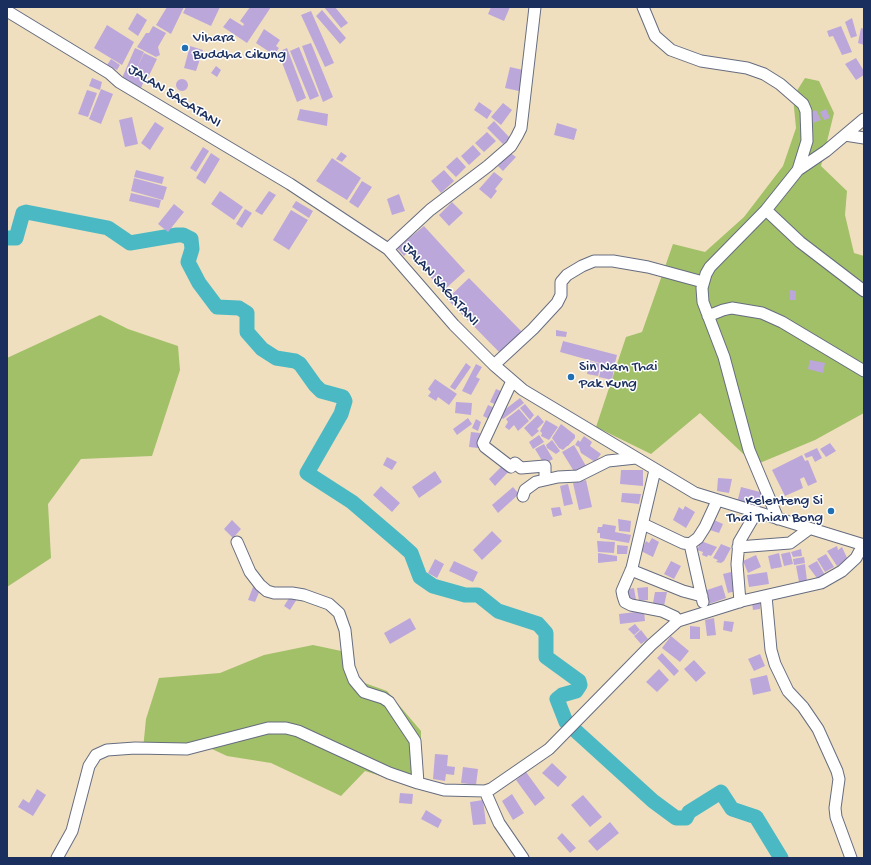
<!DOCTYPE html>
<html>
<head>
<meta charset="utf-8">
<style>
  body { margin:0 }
  #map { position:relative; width:871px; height:865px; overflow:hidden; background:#f0dfbf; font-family:"Gochi Hand",sans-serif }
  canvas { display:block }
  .frame { position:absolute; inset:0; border:8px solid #1b2f5e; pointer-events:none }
</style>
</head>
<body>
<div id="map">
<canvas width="871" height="865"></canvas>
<div class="frame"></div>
</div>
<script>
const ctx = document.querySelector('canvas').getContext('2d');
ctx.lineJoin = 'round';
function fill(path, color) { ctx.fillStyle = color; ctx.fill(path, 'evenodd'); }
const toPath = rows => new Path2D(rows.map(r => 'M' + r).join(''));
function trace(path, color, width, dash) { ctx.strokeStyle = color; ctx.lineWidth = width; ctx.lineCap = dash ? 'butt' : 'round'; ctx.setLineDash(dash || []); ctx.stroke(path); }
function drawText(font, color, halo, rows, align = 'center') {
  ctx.font = font + ' "Gochi Hand",sans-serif'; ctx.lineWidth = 3; ctx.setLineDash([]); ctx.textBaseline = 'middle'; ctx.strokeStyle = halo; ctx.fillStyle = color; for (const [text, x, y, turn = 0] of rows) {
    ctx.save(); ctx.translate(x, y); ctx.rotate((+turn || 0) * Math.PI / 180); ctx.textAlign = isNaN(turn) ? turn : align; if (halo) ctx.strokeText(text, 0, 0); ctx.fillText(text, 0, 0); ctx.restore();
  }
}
fill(toPath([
  [805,78,819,81,834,113,821,166,847,191,845,215,854,253,864,256,864,413,815,440,755,465,700,413,651,454,596,427,626,337,642,332,673,244,705,252,744,217,783,166,796,128,793,97],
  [100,315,128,329,178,346,180,370,152,456,81,459,48,504,51,558,7,587,7,358],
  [313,645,346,652,359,681,387,691,421,731,421,789,365,771,341,796,271,763,227,756,199,743,143,749,146,719,159,678,220,673,264,655]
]), '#a1c068');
trace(toPath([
  [7,238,16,238,23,213,26,212,108,228,130,243,177,235,183,235,191,239,192,249,188,262,199,283,217,307,239,308,247,313,247,332,262,349,276,358,295,361,300,364,315,385,321,391,343,397,345,401,341,414,307,473,352,502,401,544,411,553,420,577,433,586,465,595,478,595,498,611,538,624,546,633,546,657,579,681,580,685,576,691,562,695,557,699,566,722,653,801,676,818,686,818,689,812,721,792,732,809,756,817,781,858]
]), '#4bb9c4', 15);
fill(toPath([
  [167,7,184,7,171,34,156,25],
  [186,7,220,7,211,26,183,13],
  [250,7,271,7,247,43,223,27,230,18,243,26,244,24,240,21],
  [324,7,335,7,348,23,341,28],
  [491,7,510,7,504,21,488,14],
  [322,10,346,38,340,44,316,16],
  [311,11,334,63,325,67,301,15],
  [137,13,147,20,138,36,128,29],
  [852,18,857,36,851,38,845,22],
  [107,25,134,42,122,65,94,48],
  [153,26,166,33,158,47,160,55,156,57,137,47,146,33,149,33],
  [841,26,852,52,842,55,833,36,829,37,827,31],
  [861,28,864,29,864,45,858,43],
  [264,29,280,40,276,46,279,48,274,55,256,43],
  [311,43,333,97,323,102,302,46],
  [190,46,203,50,196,71,184,68],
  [299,47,319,96,310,100,290,51],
  [135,48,144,52,135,72,144,53,157,59,146,82,144,81,141,88,122,78],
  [287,48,306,98,297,102,278,52],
  [856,58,864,71,864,75,856,80,845,64],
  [111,59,120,65,117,70,107,65],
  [216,66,221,70,217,77,211,73],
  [510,67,523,70,519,91,505,88],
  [92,78,102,82,100,90,89,86],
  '176 85a6 6 0 1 1 12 0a6 6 0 1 1-12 0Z',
  [101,89,113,94,101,124,89,119],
  [87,90,97,93,88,117,78,114],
  [479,102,492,111,487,119,474,110],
  [503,103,512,110,501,125,491,117],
  [300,109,328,114,327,126,297,120],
  [826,109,830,118,824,120,820,112],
  [816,110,821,120,813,123,809,113],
  [132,117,138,144,125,147,119,120],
  [494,121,510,138,503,144,487,128],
  [155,122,164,128,150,150,141,143],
  [557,123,577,129,574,140,554,135],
  [487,132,496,141,484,152,475,143],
  [473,145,481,154,469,165,461,156],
  [203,147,209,151,196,172,190,168],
  [341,152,347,156,342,162,336,159],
  [509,152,516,157,503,171,498,166],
  [211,153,220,159,205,184,196,178],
  [457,157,466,167,456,177,446,167],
  [332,158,361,178,347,200,316,181],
  [136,170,164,177,162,184,134,177],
  [444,170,454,181,441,193,431,181],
  [494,172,503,179,495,189,497,191,491,199,479,189],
  [134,178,167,187,163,200,131,191],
  [362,181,372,187,358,208,349,202],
  [220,191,243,207,234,220,211,204],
  [269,191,276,195,262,215,255,211],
  [131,193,161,200,159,208,129,201],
  [399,194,405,211,392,215,387,199],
  [296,201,313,211,309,218,292,207],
  [452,202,463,213,449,226,439,215],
  [174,204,184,212,168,232,158,224],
  [245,209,252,213,242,228,236,224],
  [291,210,308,220,289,250,273,240],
  [424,226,465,271,443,291,408,252,404,256,397,248],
  [469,278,523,333,501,354,447,299],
  [790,290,796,291,796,300,790,300],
  [556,330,567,332,566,337,556,336],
  [563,341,617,355,614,367,560,352],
  [810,360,825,363,823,373,808,369],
  [589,361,601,364,598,376,587,374],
  [466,363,471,367,455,390,450,387],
  [476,364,482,367,476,377,480,379,471,395,462,391],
  [602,365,614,368,612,380,599,377],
  [435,379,457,394,449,405,438,397,436,401,428,396,431,392,428,389],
  [496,389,505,393,499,406,490,402],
  [520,398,524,403,503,419,500,416,503,411],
  [456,402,472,403,471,415,455,413],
  [525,404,534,415,530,420,520,408],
  [488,405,497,409,491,420,483,416],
  [519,409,529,421,518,431,514,425,509,430,505,427,508,422,506,419],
  [538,415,544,422,537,429,539,431,532,437,524,428],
  [468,418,472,424,457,435,453,429],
  [476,419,481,422,478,431,472,428],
  [546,420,558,427,549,440,541,436,542,433,540,431],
  [561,424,575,435,575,438,568,446,567,446,563,450,559,448,552,438],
  [471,432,480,433,478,448,469,447],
  [539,435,544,442,533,449,529,442],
  [584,436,592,442,590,446,601,454,595,462,581,453,579,447,575,445,578,440,580,442],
  [552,440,560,451,556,454,547,448,546,445],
  [830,443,836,451,826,457,820,449],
  [544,444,553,459,544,464,535,449],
  [574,445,586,466,575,473,562,452],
  [817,448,822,458,815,462,812,456,806,458,804,454],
  [802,455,805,461,808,460,817,482,808,486,804,477,800,479,803,488,785,496,772,470],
  [387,457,397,462,392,470,383,465],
  [505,463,511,469,495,486,489,479],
  [621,470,643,470,643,486,620,484],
  [435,471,442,482,419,498,412,487],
  [718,478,732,479,729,493,717,491],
  [586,480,592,507,579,510,573,483],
  [568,484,573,504,564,506,560,486],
  [381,486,400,503,392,512,373,495],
  [513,487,519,494,498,513,492,505],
  [741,487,764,493,760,509,737,503],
  [622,493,641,494,639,504,621,502],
  [685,506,695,512,686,528,673,520,679,507,683,510],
  [560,507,562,515,553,517,551,508],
  [618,519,631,521,630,532,619,531],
  [232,520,241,529,233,538,224,529],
  [714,520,723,524,719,533,710,530],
  [603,524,616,526,615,532,631,535,629,543,600,538,600,533,597,533,598,527,602,527],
  [492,531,502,541,482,560,473,550],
  [652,538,659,542,653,557,641,551,646,541,649,543],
  [597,541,615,542,614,553,598,552],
  [701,541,717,547,711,556,708,555,707,557,702,555,703,552,697,550],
  [721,544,731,548,724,561,721,563,716,562,718,560,713,558],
  [617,545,628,546,627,554,617,554],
  [837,546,838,550,842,547,848,560,837,566,827,551],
  [801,549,802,556,793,557,791,552],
  [790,552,793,564,784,566,781,554],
  [598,553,617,556,617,561,598,563],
  [779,553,782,567,771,569,768,556],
  [826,554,834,567,825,572,817,559],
  [756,555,761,567,748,573,743,561],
  [804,557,805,563,794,565,793,559],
  [435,559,444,564,437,578,428,573],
  [454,561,478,572,473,582,449,571],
  [671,561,681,566,674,579,664,574],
  [817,561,826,577,819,581,808,566],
  [805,564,807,581,799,582,796,566],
  [731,572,736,591,728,593,723,574],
  [767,572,769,584,749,587,747,575],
  [722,585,726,598,709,604,704,591],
  [253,587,260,590,255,602,248,600],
  [648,587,648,600,639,601,637,588],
  [634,588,636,600,626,602,624,590],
  [655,592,667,592,664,606,653,603],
  [291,595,297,599,290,610,284,606],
  [760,601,760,609,753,610,752,603],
  [644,611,645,621,620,624,619,614],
  [410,618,416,629,390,644,384,633],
  [714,618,716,635,707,636,705,620],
  [724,621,734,622,732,632,723,630],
  [635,624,640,630,634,635,628,629],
  [690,626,700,627,700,639,690,639],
  [641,630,648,639,641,644,634,636],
  [671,636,689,651,680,662,662,648],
  [662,653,679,671,674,676,657,658],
  [760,654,765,666,754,671,748,659],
  [694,660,706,673,696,682,684,669],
  [659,669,669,680,657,692,646,682],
  [767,675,771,691,753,695,750,679],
  [435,754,448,755,447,766,455,767,454,775,446,774,445,781,433,779],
  [552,763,567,777,558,787,542,773],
  [463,767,478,769,476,785,461,783],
  [526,772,545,798,535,806,516,780],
  [37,789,46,795,33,816,18,807,23,799,29,803],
  [400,793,413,794,412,804,399,803],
  [512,794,524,813,513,820,502,801],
  [583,795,602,817,590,827,571,805],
  [483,800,486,824,473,825,470,802],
  [426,810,442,820,438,828,421,819],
  [610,822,619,833,597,851,588,841],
  [562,833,576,848,570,853,557,838]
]), '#bca7db');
const minor = toPath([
  [643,7,655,36,671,50,701,61,747,68,764,74,780,84,803,104,806,111,807,141,798,170,766,210,710,267,706,274,702,288,703,302,724,357,749,450,778,519],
  [7,11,109,73,119,82,290,184,388,249,454,325,494,365,523,390,695,493,864,545],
  [845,135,864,138],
  [798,170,826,151,864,119],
  [766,210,800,242,864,291],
  [388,249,430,210,488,166,511,146,517,136,521,128,535,7],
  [708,316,723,310,732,308,762,313,782,322,864,371],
  [494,365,533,329,557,303,561,295,561,282,567,275,582,266,594,261,613,261,648,267,703,282],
  [512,381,483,443,485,447,511,467,515,463,521,468,545,466,545,479],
  [655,470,632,568,622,591,623,596,625,602,631,605,662,611,675,617,678,621],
  [523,496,525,490,536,482,558,477,578,476,608,461,636,458],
  [643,524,683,543,690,544,698,538,705,527,717,501],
  [237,542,250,572,260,585,267,591,274,593,292,593,304,595,329,604,339,613,345,630,349,667,354,680,364,692,383,698,389,702,415,741,418,783],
  [690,544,703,602],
  [738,547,790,543,809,529],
  [631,570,683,591,702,596],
  [766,596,771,650,775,664,788,691,803,707,818,729,837,771,839,779,835,808,836,817,851,858],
  [740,602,737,564,739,542,756,513],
  [485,791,499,823,523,858],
  [57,858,72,831,89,766,96,755,107,750,135,748,187,749,268,728,286,728,298,731,389,773,418,783,444,790,485,791,491,789,549,749,651,645,678,621,742,601,821,583,842,571,856,558,863,545]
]);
trace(minor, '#666d80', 13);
trace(minor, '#fff', 11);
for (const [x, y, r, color] of [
  [185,48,4,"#1f6fb2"],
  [571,377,4,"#1f6fb2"],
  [831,511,4,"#1f6fb2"]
]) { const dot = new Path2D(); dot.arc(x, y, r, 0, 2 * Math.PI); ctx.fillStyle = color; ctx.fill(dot); trace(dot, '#fff', 1.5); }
drawText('15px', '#1b2f5e', '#fff', [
  ["Vihara",193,39],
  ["Buddha Cikung",193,56],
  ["Sin Nam Thai",579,368],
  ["Pak Kung",579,385],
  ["Kelenteng Si",823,502,"right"],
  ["Thai Thian Bong",823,519,"right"]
], 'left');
drawText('15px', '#1b2f5e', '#fff', [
  ["JALAN SAGATANI",174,97,32],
  ["JALAN SAGATANI",440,285,48]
]);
</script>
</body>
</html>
